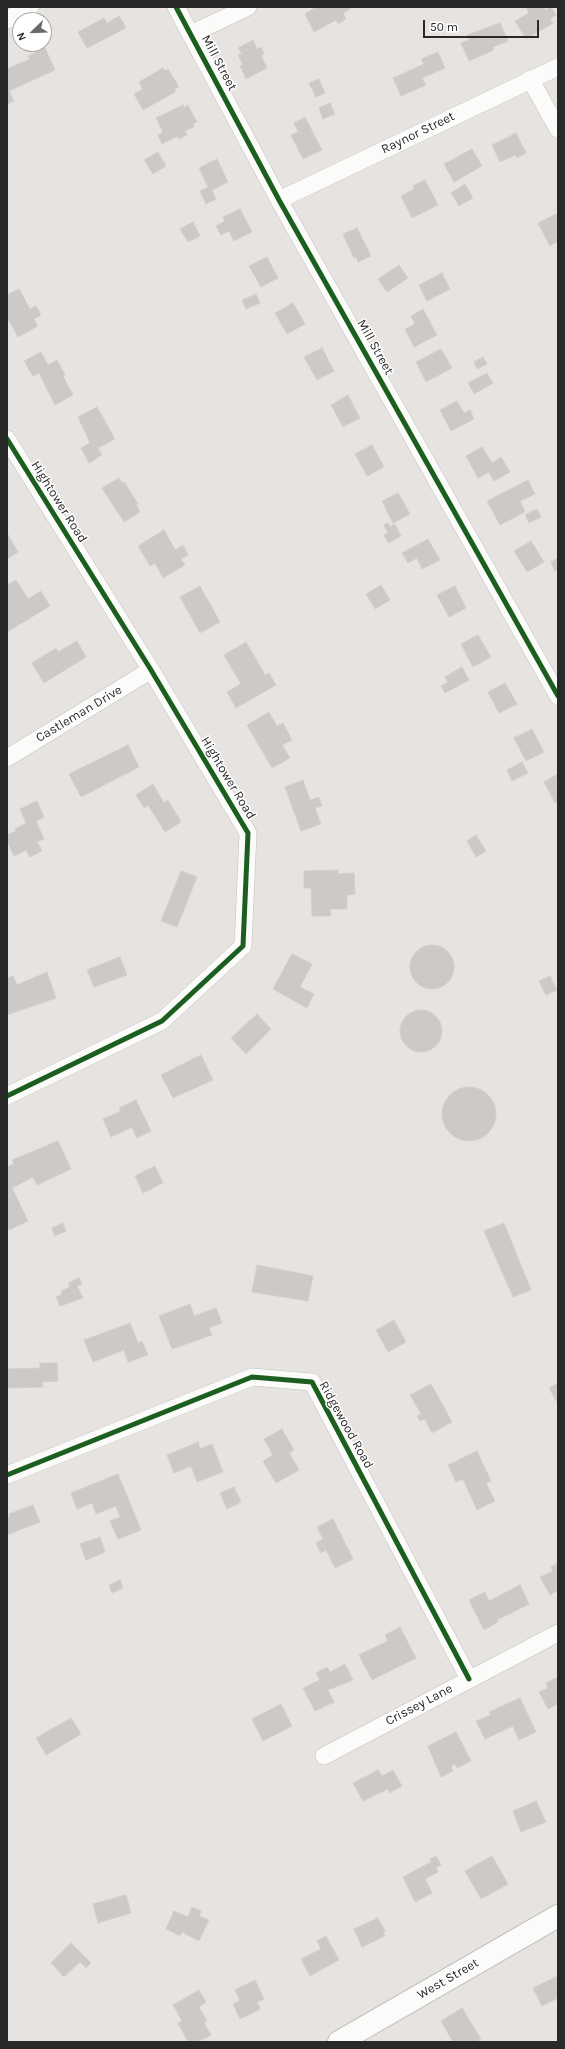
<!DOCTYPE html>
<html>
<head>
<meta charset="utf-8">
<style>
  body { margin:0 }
  #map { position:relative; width:565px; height:2049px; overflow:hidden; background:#e7e3e0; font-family:Karla,sans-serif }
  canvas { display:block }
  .frame { position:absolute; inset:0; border:8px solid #292929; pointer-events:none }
  .north { position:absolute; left:12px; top:12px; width:40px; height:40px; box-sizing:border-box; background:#fff; border:1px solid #a9a9a9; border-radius:50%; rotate:247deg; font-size:11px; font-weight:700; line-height:16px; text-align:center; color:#292929 }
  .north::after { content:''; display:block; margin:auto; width:14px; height:18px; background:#6c6a69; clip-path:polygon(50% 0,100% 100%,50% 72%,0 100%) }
  .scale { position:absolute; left:423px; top:20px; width:116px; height:18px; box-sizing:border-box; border:2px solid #292929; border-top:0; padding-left:5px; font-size:12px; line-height:14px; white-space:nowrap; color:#292929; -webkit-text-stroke:3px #fff; paint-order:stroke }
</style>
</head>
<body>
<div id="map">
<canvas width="565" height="2049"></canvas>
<div class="frame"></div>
<div class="north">N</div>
<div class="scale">50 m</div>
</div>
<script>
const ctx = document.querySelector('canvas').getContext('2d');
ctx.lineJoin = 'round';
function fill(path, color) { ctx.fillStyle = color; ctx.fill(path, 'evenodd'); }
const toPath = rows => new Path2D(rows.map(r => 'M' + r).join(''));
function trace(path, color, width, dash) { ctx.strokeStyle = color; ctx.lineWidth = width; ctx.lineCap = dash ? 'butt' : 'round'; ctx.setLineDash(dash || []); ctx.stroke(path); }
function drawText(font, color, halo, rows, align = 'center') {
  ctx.font = font + ' Karla,sans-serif'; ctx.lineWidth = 3; ctx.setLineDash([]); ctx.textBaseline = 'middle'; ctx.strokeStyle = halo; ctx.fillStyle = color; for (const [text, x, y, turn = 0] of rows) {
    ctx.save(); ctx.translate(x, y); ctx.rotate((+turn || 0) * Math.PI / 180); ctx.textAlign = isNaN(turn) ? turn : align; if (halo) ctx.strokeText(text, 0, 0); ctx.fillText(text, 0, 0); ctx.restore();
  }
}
const building = toPath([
  [316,7,349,7,350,9,343,13,346,19,338,24,336,20,314,32,305,14,316,7],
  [526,7,544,7,546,10,551,7,556,15,550,19,553,23,526,39,515,21,529,13,526,7],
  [119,16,126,28,87,48,78,32,104,18,107,23,119,16],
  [500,23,508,41,493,47,494,50,469,61,461,43,469,40,467,35,500,23],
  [253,40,257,49,261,47,264,54,261,55,267,68,246,79,240,66,243,65,238,55,242,54,238,48,253,40],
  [45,48,55,70,9,91,14,101,7,104,7,69,30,59,28,56,45,48],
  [438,52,445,68,422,78,426,85,401,96,393,78,424,64,421,59,438,52],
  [163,68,165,71,168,69,179,87,175,89,175,92,143,110,134,94,143,89,139,82,163,68],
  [319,79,325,93,316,97,309,83,319,79],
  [330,103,335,114,323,119,319,108,330,103],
  [183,105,184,108,188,105,197,122,193,124,194,127,185,131,187,135,179,139,178,136,162,144,158,135,163,132,156,118,183,105],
  [305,117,322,150,303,159,291,135,298,132,294,123,305,117],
  [516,133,526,153,517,158,515,155,500,162,492,145,516,133],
  [472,149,482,166,454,182,444,164,472,149],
  [158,152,166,166,153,174,144,160,158,152],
  [217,159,228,182,212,190,216,199,206,204,200,191,208,187,199,168,217,159],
  [425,180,438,205,412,218,401,196,414,189,413,186,425,180],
  [465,184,473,198,459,206,451,193,465,184],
  [240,209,252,232,234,241,229,231,221,235,216,226,225,221,223,217,240,209],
  [556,214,558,217,558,241,550,246,538,223,556,214],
  [193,222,200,236,188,242,180,229,193,222],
  [357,228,371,256,358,262,356,257,354,258,343,234,357,228],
  [267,257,278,278,261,287,249,266,267,257],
  [399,265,408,278,387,292,378,279,399,265],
  [442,273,450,289,427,301,419,285,442,273],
  [19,289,30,309,36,306,41,315,34,319,38,326,18,337,7,317,7,295,19,289],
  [256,294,260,303,246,309,242,300,256,294],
  [293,303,305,324,287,334,275,313,293,303],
  [423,309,437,335,414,347,405,329,415,324,411,316,423,309],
  [322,348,334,371,317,380,304,357,322,348],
  [441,349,452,368,426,382,416,362,441,349],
  [41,352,48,365,57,360,65,375,63,376,73,395,55,405,39,373,33,376,24,361,41,352],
  [483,357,487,364,477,369,474,362,483,357],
  [487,373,493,383,474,394,468,383,487,373],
  [348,395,360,418,343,427,331,405,348,395],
  [457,401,464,413,470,410,474,419,451,431,440,410,457,401],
  [97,407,115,439,98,448,102,455,89,463,81,448,90,443,78,417,97,407],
  [372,445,384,467,367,476,355,454,372,445],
  [482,447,492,463,501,457,510,472,494,481,489,472,478,478,466,456,482,447],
  [119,478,122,482,125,483,138,504,136,505,140,512,124,522,102,488,119,478],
  [528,480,535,494,520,501,525,512,500,525,487,501,528,480],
  [398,493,410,514,393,523,382,501,398,493],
  [537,509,541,517,529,523,525,515,537,509],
  [388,523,390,527,395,524,401,536,388,543,384,535,388,533,384,525,388,523],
  [164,530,175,550,183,545,188,555,181,559,185,565,163,578,155,563,150,566,138,546,164,530],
  [7,533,18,552,7,559,7,533],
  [428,539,440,560,422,569,417,558,408,563,402,553,428,539],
  [531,541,544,562,527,572,514,551,531,541],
  [558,558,558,569,555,571,551,562,558,558],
  [16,580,28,599,41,591,50,606,7,632,7,585,16,580],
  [381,585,390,600,375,609,366,594,381,585],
  [200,586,220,622,200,633,180,597,200,586],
  [455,586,466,608,449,617,437,595,455,586],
  [478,635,491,657,473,667,461,644,478,635],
  [77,641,86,657,44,683,32,663,56,648,58,652,77,641],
  [246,642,265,675,269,673,276,685,236,708,227,692,241,684,224,655,246,642],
  [462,667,469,680,445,693,441,686,448,682,445,677,462,667],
  [505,683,517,704,499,713,488,692,505,683],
  [269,712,277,726,283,723,292,740,282,745,290,758,272,768,247,725,269,712],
  [532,729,544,752,526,761,514,738,532,729],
  [128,745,139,767,81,797,69,774,128,745],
  [522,762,528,773,512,781,507,770,522,762],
  [558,774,558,802,555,803,544,782,558,774],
  [303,780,310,800,319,797,322,806,315,808,321,824,301,831,285,787,303,780],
  [153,784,164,803,168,800,181,822,165,832,148,805,144,808,136,795,153,784],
  [37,801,44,817,36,821,44,839,37,842,42,851,30,857,26,850,14,856,7,841,7,835,16,831,15,829,26,823,20,809,37,801],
  [476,835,486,851,476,857,467,841,476,835],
  [338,870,338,874,354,873,355,894,347,895,347,909,330,909,331,916,312,916,311,888,304,888,304,871,338,870],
  [181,871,197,877,177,927,161,921,181,871],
  '410 967a22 22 0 1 1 44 0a22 22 0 1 1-44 0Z',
  [292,954,312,964,300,987,314,994,307,1008,273,989,292,954],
  [120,957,127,975,94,987,87,970,120,957],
  [47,972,56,998,7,1015,7,978,13,976,17,985,47,972],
  [550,976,557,990,546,995,539,981,550,976],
  '400 1031a21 21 0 1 1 42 0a21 21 0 1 1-42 0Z',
  [257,1014,271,1029,246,1054,231,1038,257,1014],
  [201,1055,213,1080,173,1098,161,1075,201,1055],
  '442 1114a27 27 0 1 1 54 0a27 27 0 1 1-54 0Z',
  [136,1100,151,1131,137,1138,132,1127,111,1137,103,1119,121,1111,119,1108,136,1100],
  [58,1141,71,1169,37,1185,33,1177,12,1188,28,1221,9,1230,7,1225,7,1167,14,1164,12,1160,58,1141],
  [155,1166,163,1183,143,1193,135,1176,155,1166],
  [63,1223,66,1231,55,1236,52,1228,63,1223],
  [504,1223,531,1290,513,1297,484,1231,504,1223],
  [257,1265,313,1276,308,1301,252,1292,257,1265],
  [79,1278,82,1284,77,1286,83,1298,60,1306,56,1297,62,1294,61,1291,70,1287,68,1283,79,1278],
  [190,1304,194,1316,216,1308,222,1323,209,1328,212,1335,172,1349,159,1316,190,1304],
  [394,1320,406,1342,388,1352,376,1330,394,1320],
  [130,1323,138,1343,142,1341,148,1355,128,1362,124,1350,93,1362,84,1340,130,1323],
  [40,1363,57,1363,58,1381,42,1382,43,1387,7,1388,7,1369,40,1368,40,1363],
  [558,1383,558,1404,549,1388,558,1383],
  [431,1384,452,1422,432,1433,425,1419,420,1421,417,1416,421,1414,410,1395,431,1384],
  [282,1429,294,1450,289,1453,299,1470,276,1483,263,1461,273,1455,264,1439,282,1429],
  [198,1442,200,1449,212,1444,223,1472,197,1482,191,1466,174,1473,167,1455,198,1442],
  [477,1451,491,1481,486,1483,495,1501,477,1510,463,1479,456,1482,448,1465,477,1451],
  [118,1474,141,1530,118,1539,110,1521,120,1517,116,1506,96,1514,92,1503,77,1509,71,1493,118,1474],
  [234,1487,241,1502,227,1509,220,1493,234,1487],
  [33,1505,40,1522,7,1535,7,1518,10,1516,9,1514,33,1505],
  [333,1519,353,1559,335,1568,326,1550,321,1553,316,1543,323,1539,317,1527,333,1519],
  [100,1537,105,1552,86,1560,80,1544,100,1537],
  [558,1563,558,1590,550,1595,540,1577,553,1571,551,1567,558,1563],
  [120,1580,123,1588,112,1593,109,1585,120,1580],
  [520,1585,529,1604,497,1620,498,1622,484,1630,469,1600,485,1592,489,1601,520,1585],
  [400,1627,416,1658,372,1680,359,1655,388,1641,385,1635,400,1627],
  [345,1664,353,1680,328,1690,334,1702,315,1711,303,1688,320,1680,316,1673,327,1667,330,1672,345,1664],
  [558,1677,558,1704,548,1709,539,1692,548,1688,546,1683,558,1677],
  [520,1698,536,1732,519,1740,513,1726,485,1739,476,1721,491,1715,489,1712,520,1698],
  [281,1704,292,1726,263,1741,252,1719,281,1704],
  [71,1718,81,1734,46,1755,36,1738,71,1718],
  [456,1732,471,1761,457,1768,455,1764,451,1766,453,1771,441,1777,428,1746,456,1732],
  [378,1770,382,1776,393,1770,402,1786,389,1793,388,1789,363,1801,353,1783,378,1770],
  [536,1801,546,1822,521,1832,513,1811,536,1801],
  [436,1856,441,1865,436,1867,438,1872,425,1879,432,1893,415,1902,403,1877,431,1862,430,1859,436,1856],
  [492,1856,508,1884,481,1899,465,1871,492,1856],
  [126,1895,131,1913,98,1923,93,1904,126,1895],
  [192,1907,201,1911,199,1916,209,1920,199,1941,182,1932,180,1936,166,1929,174,1911,188,1917,192,1907],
  [378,1918,385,1931,383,1932,385,1936,362,1947,354,1929,378,1918],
  [326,1936,339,1960,310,1976,301,1959,321,1949,317,1941,326,1936],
  [71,1943,91,1963,86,1968,80,1962,64,1977,51,1963,71,1943],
  [558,1976,558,1998,542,2006,533,1988,558,1976],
  [255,1980,264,1999,257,2002,260,2009,240,2019,233,2004,240,2000,235,1990,255,1980],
  [199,1990,206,2002,199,2007,207,2021,204,2023,211,2035,197,2042,188,2042,178,2023,182,2021,173,2005,199,1990],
  [462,2008,481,2039,476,2042,453,2042,441,2021,462,2008]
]);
fill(building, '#ccc9c7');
trace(building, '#d2cfcc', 1);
const minor = toPath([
  [176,7,279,200,558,696],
  [7,20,30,7],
  [191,34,248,7],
  [530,79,558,129],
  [279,200,558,67],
  [7,439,151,670,248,833,243,946,162,1021,7,1096],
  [7,758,151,670],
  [7,1475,252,1377,312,1382,469,1679],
  [324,1756,558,1633]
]);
const secondary = toPath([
  [339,2042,558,1916]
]);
trace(minor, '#c1c0c0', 18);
trace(secondary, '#c1c0c0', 24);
trace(minor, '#fbfbfa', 17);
trace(secondary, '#fbfbfa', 22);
trace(toPath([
  [176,7,279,200,558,696],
  [7,439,151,670,248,833,243,946,162,1021,7,1096],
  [7,1475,252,1377,312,1382,469,1679]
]), '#1b5e20', 5);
drawText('13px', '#292929', '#fff', [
  ["Mill Street",219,63,62],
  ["Raynor Street",418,133,-26],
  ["Mill Street",375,347,61],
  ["Hightower Road",59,502,58],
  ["Castleman Drive",79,714,-31],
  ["Hightower Road",228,778,59],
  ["Ridgewood Road",346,1425,61],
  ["Crissey Lane",419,1705,-28],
  ["West Street",448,1979,-30]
]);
</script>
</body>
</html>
